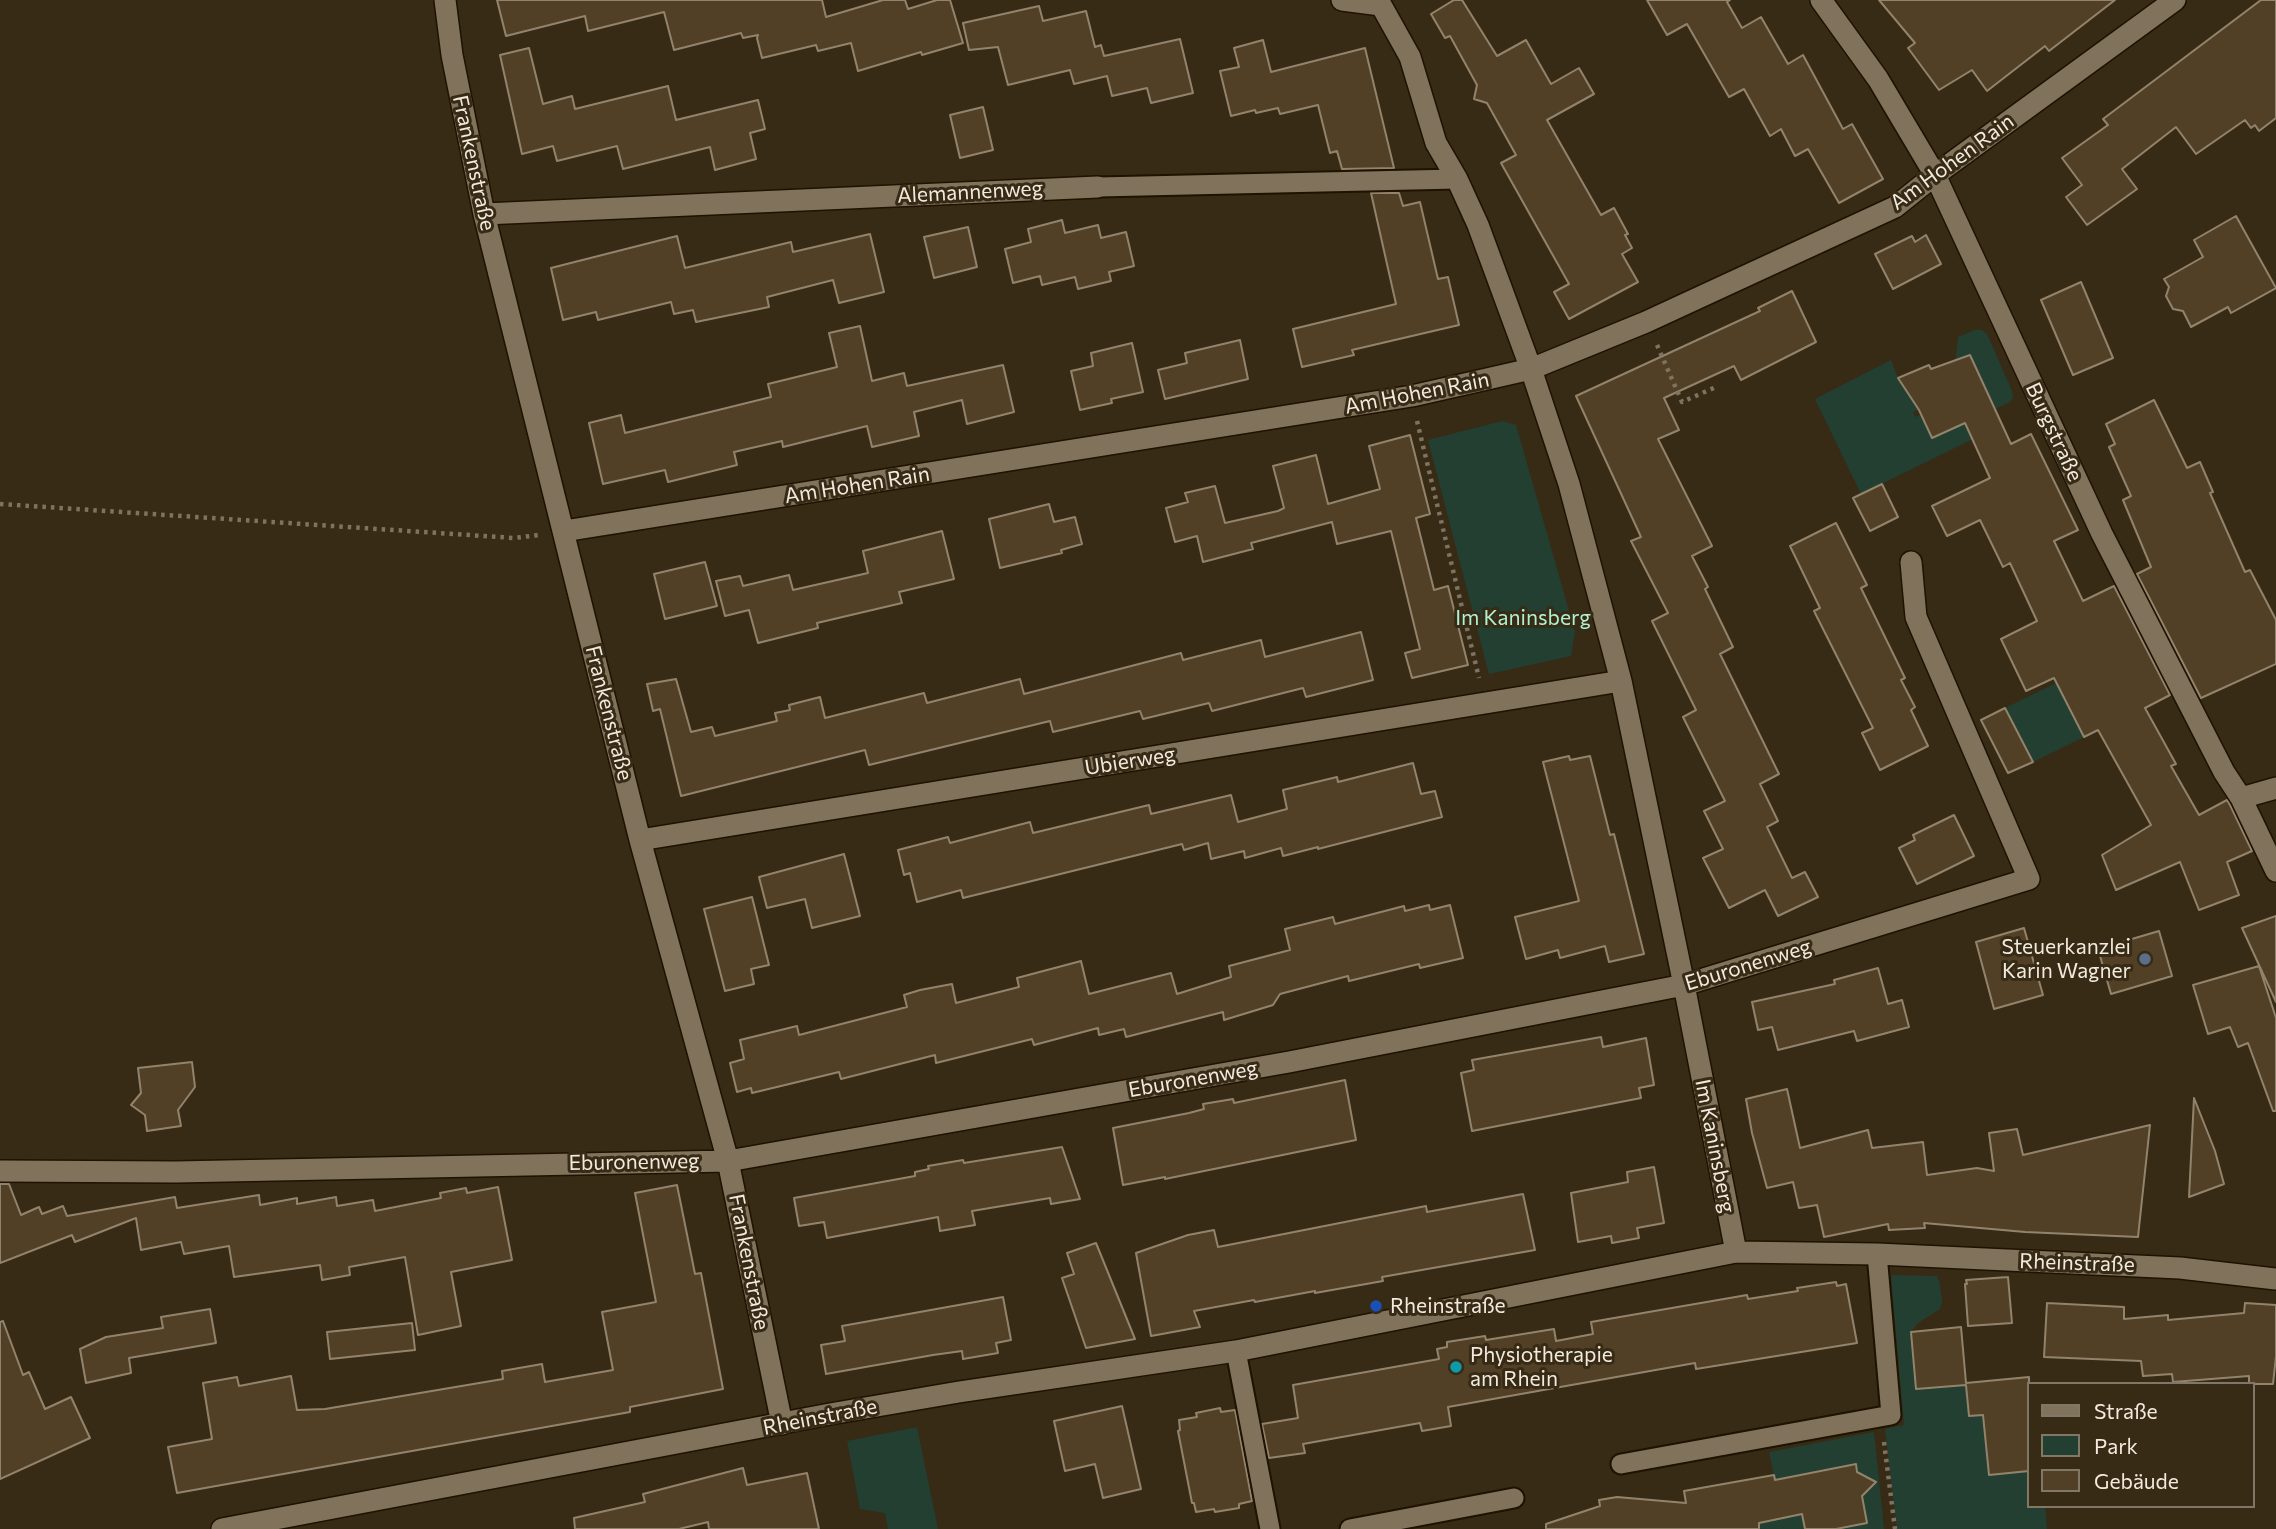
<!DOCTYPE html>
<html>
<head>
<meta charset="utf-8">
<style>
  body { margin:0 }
  #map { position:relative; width:2276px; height:1529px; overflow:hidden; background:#372b16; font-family:Commissioner,sans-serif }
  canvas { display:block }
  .legend { position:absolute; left:2027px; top:1382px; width:228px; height:126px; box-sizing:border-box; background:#372b16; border:2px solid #827766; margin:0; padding:9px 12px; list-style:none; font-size:21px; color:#f3eade }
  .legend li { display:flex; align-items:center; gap:14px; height:35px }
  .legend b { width:35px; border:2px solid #827766 }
</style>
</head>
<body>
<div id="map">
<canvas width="2276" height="1529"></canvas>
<ul class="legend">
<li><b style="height:9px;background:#81725c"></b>Straße</li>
<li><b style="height:19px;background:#233f31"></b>Park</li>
<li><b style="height:19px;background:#514025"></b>Gebäude</li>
</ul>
</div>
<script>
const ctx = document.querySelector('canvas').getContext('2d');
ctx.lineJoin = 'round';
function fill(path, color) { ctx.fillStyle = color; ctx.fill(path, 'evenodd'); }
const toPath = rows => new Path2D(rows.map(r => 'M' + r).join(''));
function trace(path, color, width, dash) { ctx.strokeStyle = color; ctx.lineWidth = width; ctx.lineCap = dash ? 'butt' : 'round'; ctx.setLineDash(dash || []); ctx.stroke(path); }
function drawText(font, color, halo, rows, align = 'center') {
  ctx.font = font + ' Commissioner,sans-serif'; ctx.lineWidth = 6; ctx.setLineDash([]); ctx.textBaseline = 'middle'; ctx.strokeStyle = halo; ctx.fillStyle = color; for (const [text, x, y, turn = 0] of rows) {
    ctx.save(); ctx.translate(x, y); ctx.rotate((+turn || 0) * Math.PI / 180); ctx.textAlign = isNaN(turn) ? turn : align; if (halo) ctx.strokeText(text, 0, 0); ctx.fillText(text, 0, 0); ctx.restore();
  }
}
fill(toPath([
  [1975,330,1982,330,1987,334,2012,391,2013,398,2010,402,1995,409,1955,366,1958,337],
  [1891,360,1898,378,1905,379,1918,410,1913,412,1915,417,1926,412,1965,423,1973,439,1861,494,1815,399],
  [1502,421,1516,425,1575,632,1571,656,1489,674,1428,440],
  [2056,683,2084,737,2033,762,2005,708],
  [1891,1275,1937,1276,1940,1284,1942,1302,1940,1309,1918,1323,1911,1332,1916,1389,1952,1386,1951,1363,1964,1361,1969,1415,1983,1415,1989,1474,2029,1471,2029,1506,2045,1506,2047,1529,1897,1529,1885,1429,1904,1425],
  [917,1427,938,1529,888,1529,885,1513,860,1509,847,1441],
  [1874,1432,1884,1529,1836,1529,1867,1523,1861,1492,1871,1486,1869,1479,1866,1476,1858,1477,1856,1464,1795,1476,1777,1491,1769,1452],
  [1802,1514,1805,1529,1739,1529,1738,1527]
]), '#233f31');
const building = toPath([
  [497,0,822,0,826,17,883,0,905,0,908,9,937,0,950,0,963,43,922,55,921,52,858,71,851,43,818,51,816,45,762,58,757,38,758,35,743,38,741,33,674,50,664,12,588,31,585,16,506,36,497,0],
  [1454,0,1462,0,1497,56,1526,40,1551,84,1579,68,1594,94,1547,120,1601,215,1614,208,1628,234,1625,235,1632,248,1622,254,1638,282,1569,319,1554,292,1569,284,1501,163,1516,155,1487,103,1474,99,1477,85,1450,36,1445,38,1431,14,1454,0],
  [1647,0,1730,0,1727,2,1742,28,1761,17,1788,64,1803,55,1843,129,1852,124,1883,179,1839,203,1808,149,1795,156,1781,129,1770,136,1744,89,1729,97,1687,24,1667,35,1647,0],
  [1879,0,2115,0,2049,51,2045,46,1987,91,1972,70,1939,90,1908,48,1915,43,1879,0],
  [2261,0,2276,0,2276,118,2259,131,2255,125,2251,128,2245,120,2196,154,2176,127,2122,169,2137,189,2087,225,2066,197,2082,185,2062,158,2108,125,2103,119,2261,0],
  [1039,6,1043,21,1086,11,1095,47,1101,45,1104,56,1180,39,1193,93,1151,103,1147,88,1112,96,1107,76,1074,84,1070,70,1008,85,998,47,969,50,963,23,1039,6],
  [1263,40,1271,72,1365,48,1394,168,1342,169,1337,151,1330,153,1318,105,1280,114,1278,108,1256,113,1255,110,1231,116,1220,71,1239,67,1234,48,1263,40],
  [529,48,543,104,572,96,575,109,668,86,676,120,758,100,765,129,750,133,756,159,715,170,710,147,623,169,617,146,557,161,553,146,522,154,500,55,529,48],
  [983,107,993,150,960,158,950,115,983,107],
  [1371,193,1399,193,1403,206,1420,202,1438,279,1448,277,1459,325,1352,350,1354,355,1302,367,1293,329,1396,304,1371,193],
  [2236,216,2276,288,2231,313,2228,307,2191,327,2183,311,2173,309,2166,296,2169,287,2164,279,2203,257,2194,240,2236,216],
  [1062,220,1065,233,1098,225,1101,238,1126,232,1134,266,1109,272,1111,281,1078,289,1075,277,1042,285,1040,276,1013,283,1005,249,1031,242,1028,229,1062,220],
  [968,227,977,267,934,278,924,237,968,227],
  [870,234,884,292,839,303,833,280,767,297,769,307,696,322,693,310,674,314,671,302,598,320,596,312,563,320,551,268,677,236,685,268,791,242,793,252,870,234],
  [1926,235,1941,264,1893,289,1875,254,1912,236,1915,242,1926,235],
  [2081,282,2113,358,2073,375,2041,300,2081,282],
  [1792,291,1816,342,1741,380,1734,366,1664,398,1679,430,1658,439,1712,546,1692,556,1708,587,1705,589,1733,647,1720,654,1779,774,1760,784,1778,821,1767,827,1792,878,1805,872,1818,897,1778,916,1765,890,1729,908,1703,858,1723,849,1704,811,1725,801,1683,717,1696,710,1652,621,1668,613,1631,541,1641,537,1576,396,1760,311,1758,308,1792,291],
  [860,326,872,381,904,373,907,386,1003,365,1014,412,967,424,962,400,914,412,919,436,872,447,867,426,783,447,782,441,734,452,737,465,668,482,665,470,603,484,589,423,621,415,625,433,771,397,768,384,837,367,829,333,860,326],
  [1240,340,1248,379,1165,399,1158,370,1187,363,1185,353,1240,340],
  [1132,343,1143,392,1111,399,1112,403,1080,410,1071,371,1093,366,1091,353,1132,343],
  [1970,355,2011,444,2031,434,2078,530,2054,541,2083,601,2114,586,2170,695,2145,708,2176,764,2171,766,2199,815,2227,800,2230,805,2252,851,2227,862,2239,895,2199,910,2180,862,2116,890,2102,855,2151,825,2098,730,2084,737,2054,678,2026,691,2001,639,2037,621,2010,563,2003,567,1980,520,1947,536,1932,506,1990,478,1965,423,1932,438,1919,410,1898,378,1929,365,1931,369,1970,355],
  [2154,400,2187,468,2200,462,2213,492,2210,493,2245,572,2250,570,2276,620,2276,664,2201,698,2137,574,2151,567,2123,500,2131,496,2109,447,2115,444,2106,424,2154,400],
  [1410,435,1430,514,1416,518,1434,590,1448,586,1468,665,1412,678,1405,653,1420,649,1391,531,1337,544,1332,522,1251,543,1253,549,1203,562,1197,536,1175,542,1166,508,1188,502,1185,493,1215,486,1225,523,1278,511,1284,508,1273,466,1316,455,1328,504,1380,489,1369,446,1410,435],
  [1882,484,1898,517,1870,531,1853,498,1882,484],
  [1049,504,1054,522,1075,517,1082,544,1061,550,1062,553,1000,568,989,519,1049,504],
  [1836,523,1867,585,1861,588,1905,678,1901,680,1915,707,1911,710,1928,746,1880,770,1862,733,1873,728,1814,611,1820,608,1790,546,1836,523],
  [942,531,954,579,899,592,902,603,817,623,818,628,758,643,749,610,725,616,716,581,740,576,743,586,789,575,793,590,868,573,863,551,942,531],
  [705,562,717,606,665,619,654,574,705,562],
  [1361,632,1373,680,1306,697,1303,688,1212,711,1209,703,1143,719,1140,711,1053,732,1050,721,869,765,865,750,681,796,660,709,653,711,647,684,676,679,691,732,712,727,715,736,777,721,775,713,790,710,789,705,820,697,825,718,924,693,927,703,1020,679,1024,694,1181,653,1183,660,1261,640,1265,657,1361,632],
  [2005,708,2033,762,2008,773,1981,720,2005,708],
  [1569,756,1570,760,1590,756,1610,835,1614,834,1644,954,1609,962,1605,946,1560,958,1558,950,1526,959,1515,917,1579,901,1543,762,1569,756],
  [1413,763,1421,794,1435,791,1442,817,1318,849,1318,847,1283,856,1281,848,1245,858,1244,851,1211,859,1208,843,1184,850,1182,844,963,898,961,890,917,902,910,873,904,875,898,850,948,837,950,843,1030,822,1033,833,1149,805,1151,814,1231,795,1238,822,1287,809,1283,790,1337,777,1338,782,1413,763],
  [1954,815,1974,856,1917,884,1899,848,1915,840,1913,835,1954,815],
  [844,854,860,916,812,928,805,899,767,908,759,877,844,854],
  [752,897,769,965,751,969,754,984,725,991,704,909,752,897],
  [1429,905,1430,910,1450,905,1463,958,1420,968,1419,964,1349,981,1348,976,1280,994,1273,1005,1224,1020,1223,1012,1126,1037,1124,1029,1099,1035,1098,1028,1034,1045,1032,1039,936,1063,935,1055,841,1079,839,1072,752,1093,751,1088,737,1092,730,1063,744,1059,740,1040,797,1026,799,1035,907,1007,904,995,920,990,952,984,956,1003,1019,987,1017,978,1081,961,1089,994,1171,973,1177,994,1231,977,1229,966,1290,950,1285,929,1333,917,1335,924,1404,906,1405,911,1429,905],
  [2276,916,2276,1002,2242,928,2276,916],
  [2024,928,2043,995,1994,1009,1976,942,2024,928],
  [2159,931,2172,976,2111,994,2098,949,2159,931],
  [2259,966,2276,1018,2276,1111,2273,1111,2248,1043,2238,1047,2230,1027,2208,1034,2193,985,2259,966],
  [1878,968,1888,1004,1902,1000,1909,1027,1857,1041,1854,1031,1778,1050,1772,1027,1758,1030,1752,1002,1835,984,1834,980,1878,968],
  [1601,1037,1603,1047,1646,1038,1654,1085,1639,1088,1641,1098,1472,1131,1461,1073,1474,1070,1472,1060,1601,1037],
  [192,1062,195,1087,178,1110,181,1126,147,1131,145,1115,131,1105,141,1093,138,1068,192,1062],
  [1345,1080,1356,1140,1165,1179,1165,1177,1123,1185,1113,1128,1189,1113,1204,1109,1203,1104,1233,1099,1234,1103,1345,1080],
  [1787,1089,1800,1148,1868,1130,1872,1148,1923,1142,1927,1175,1977,1168,1994,1171,1989,1133,2017,1129,2023,1155,2150,1125,2138,1237,2025,1232,1924,1223,1925,1228,1889,1230,1888,1224,1824,1237,1817,1205,1799,1208,1793,1182,1767,1188,1752,1133,1746,1099,1787,1089],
  [2194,1098,2215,1151,2224,1184,2189,1197,2194,1098],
  [1062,1147,1080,1199,1051,1204,1050,1198,972,1211,975,1225,940,1231,938,1217,827,1238,824,1222,799,1226,794,1198,915,1176,915,1172,929,1169,928,1166,963,1160,964,1163,1062,1147],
  [1654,1167,1664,1223,1637,1228,1639,1238,1612,1243,1611,1236,1578,1242,1571,1193,1628,1182,1627,1172,1654,1167],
  [0,1184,9,1184,21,1215,39,1207,42,1214,63,1206,67,1216,175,1197,177,1208,259,1195,260,1205,297,1198,297,1204,336,1197,337,1206,373,1200,375,1211,441,1198,440,1193,466,1188,467,1193,498,1187,512,1260,451,1272,461,1326,418,1335,405,1257,349,1267,350,1275,322,1280,320,1265,234,1277,229,1246,184,1254,181,1242,141,1250,136,1218,75,1242,72,1235,0,1263,0,1184],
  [677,1185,695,1274,701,1273,723,1389,630,1407,630,1412,177,1493,168,1447,212,1439,203,1383,237,1377,239,1386,291,1376,297,1410,325,1409,503,1379,502,1371,542,1364,545,1382,613,1370,602,1312,656,1302,635,1193,677,1185],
  [1523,1194,1535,1250,1382,1277,1383,1281,1315,1293,1315,1291,1255,1302,1254,1300,1194,1311,1200,1327,1151,1336,1136,1253,1188,1235,1214,1230,1218,1247,1426,1206,1427,1212,1523,1194],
  [1096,1243,1135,1339,1086,1348,1062,1278,1074,1274,1067,1253,1096,1243],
  [2008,1277,2012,1323,1968,1326,1965,1284,1967,1284,1966,1280,2008,1277],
  [1836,1282,1837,1286,1846,1284,1857,1343,1696,1369,1695,1363,1448,1407,1451,1426,1422,1431,1420,1423,1303,1444,1305,1453,1269,1458,1262,1424,1298,1418,1293,1385,1439,1359,1437,1349,1447,1347,1447,1342,1485,1336,1486,1340,1554,1329,1556,1341,1593,1334,1591,1322,1747,1295,1748,1299,1798,1291,1797,1288,1836,1282],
  [1003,1297,1011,1340,996,1343,998,1353,963,1359,962,1351,933,1355,826,1374,821,1345,845,1341,842,1326,1003,1297],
  [2047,1303,2124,1307,2124,1319,2168,1315,2168,1320,2244,1313,2245,1303,2276,1305,2276,1356,2273,1384,2249,1384,2249,1376,2173,1382,2172,1374,2143,1376,2141,1361,2044,1357,2047,1303],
  [210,1309,216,1343,129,1358,131,1373,86,1383,80,1349,106,1337,163,1328,161,1317,210,1309],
  [3,1321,23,1375,29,1372,45,1409,71,1397,90,1438,0,1479,0,1322,3,1321],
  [412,1323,415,1350,330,1359,327,1332,412,1323],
  [1961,1327,1966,1383,2029,1377,2029,1471,1989,1475,1983,1415,1969,1416,1966,1385,1916,1389,1911,1332,1961,1327],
  [1122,1406,1141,1489,1103,1498,1095,1464,1065,1471,1054,1421,1122,1406],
  [1220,1408,1221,1412,1235,1410,1252,1501,1239,1504,1239,1508,1215,1512,1214,1509,1196,1512,1194,1503,1192,1503,1178,1431,1180,1430,1179,1420,1197,1417,1196,1413,1220,1408],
  [1856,1464,1857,1472,1876,1482,1862,1496,1867,1523,1836,1529,1805,1529,1802,1514,1759,1523,1759,1529,1546,1529,1546,1524,1600,1506,1599,1500,1617,1497,1686,1503,1684,1491,1774,1475,1775,1480,1856,1464],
  [743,1468,747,1485,807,1473,819,1529,709,1529,708,1522,679,1529,575,1529,574,1518,645,1502,643,1494,743,1468]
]);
fill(building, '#514025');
trace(building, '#92836c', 2);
const service = toPath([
  [1098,187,1457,179],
  [1236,1351,1270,1529],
  [1621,1464,1891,1415,1877,1254],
  [1350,1529,1514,1498]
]);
const minor = toPath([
  [445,0,452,55,484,214,640,840,728,1161,782,1424],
  [1342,0,1381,5],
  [1821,0,1878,79,1935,175,2102,534,2224,772,2241,798,2276,871],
  [1381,5,1410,57,1436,143,1457,179,1478,225,1531,369,1569,484,1621,681,1684,985,1736,1252],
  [484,214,1098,187],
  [564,531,1412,396,1531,369,1646,322,1895,207,1935,175,2175,0],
  [2241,798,2276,788],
  [640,840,1621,681],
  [0,1171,176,1172,728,1161,1289,1062,1684,985,2029,879,1916,617,1911,562],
  [222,1529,830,1414,959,1392,1236,1351,1736,1252,1877,1254,2180,1268,2276,1279]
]);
trace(service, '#1e1301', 23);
trace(minor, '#1e1301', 24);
trace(toPath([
  [1657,345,1682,402,1716,387],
  [1417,421,1479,678],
  [0,504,514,538,539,535],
  [1884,1442,1895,1529]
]), '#7d7361', 4.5, [3.5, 5]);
trace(service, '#81725c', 19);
trace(minor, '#81725c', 21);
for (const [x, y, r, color] of [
  [2145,959,7,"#5c6f8a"],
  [1376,1306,7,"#1a4fb4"],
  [1456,1367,7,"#0f9aa8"]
]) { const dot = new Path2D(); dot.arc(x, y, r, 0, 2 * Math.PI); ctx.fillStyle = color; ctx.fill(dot); trace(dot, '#372b16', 2.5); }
drawText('21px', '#f3eade', '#372b16', [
  ["Am Hohen Rain",1952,162,-36],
  ["Frankenstraße",474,163,78],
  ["Alemannenweg",970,192,-3],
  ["Am Hohen Rain",1417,393,-11],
  ["Burgstraße",2054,432,65],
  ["Am Hohen Rain",857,485,-9],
  ["Frankenstraße",609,713,76],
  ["Ubierweg",1130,761,-9],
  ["Eburonenweg",1748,965,-17],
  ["Eburonenweg",1193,1079,-10],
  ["Im Kaninsberg",1715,1146,79],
  ["Eburonenweg",634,1162,-1],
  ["Frankenstraße",749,1262,79],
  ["Rheinstraße",2077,1263,2],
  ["Rheinstraße",820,1417,-11]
]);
drawText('21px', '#b1f0d0', '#372b16', [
  ["Im Kaninsberg",1523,618]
]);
drawText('21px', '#f3eade', '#372b16', [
  ["Steuerkanzlei",2131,947,"right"],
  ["Karin Wagner",2131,971,"right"],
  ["Rheinstraße",1390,1306],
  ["Physiotherapie",1470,1355],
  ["am Rhein",1470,1379]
], 'left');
</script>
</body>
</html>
